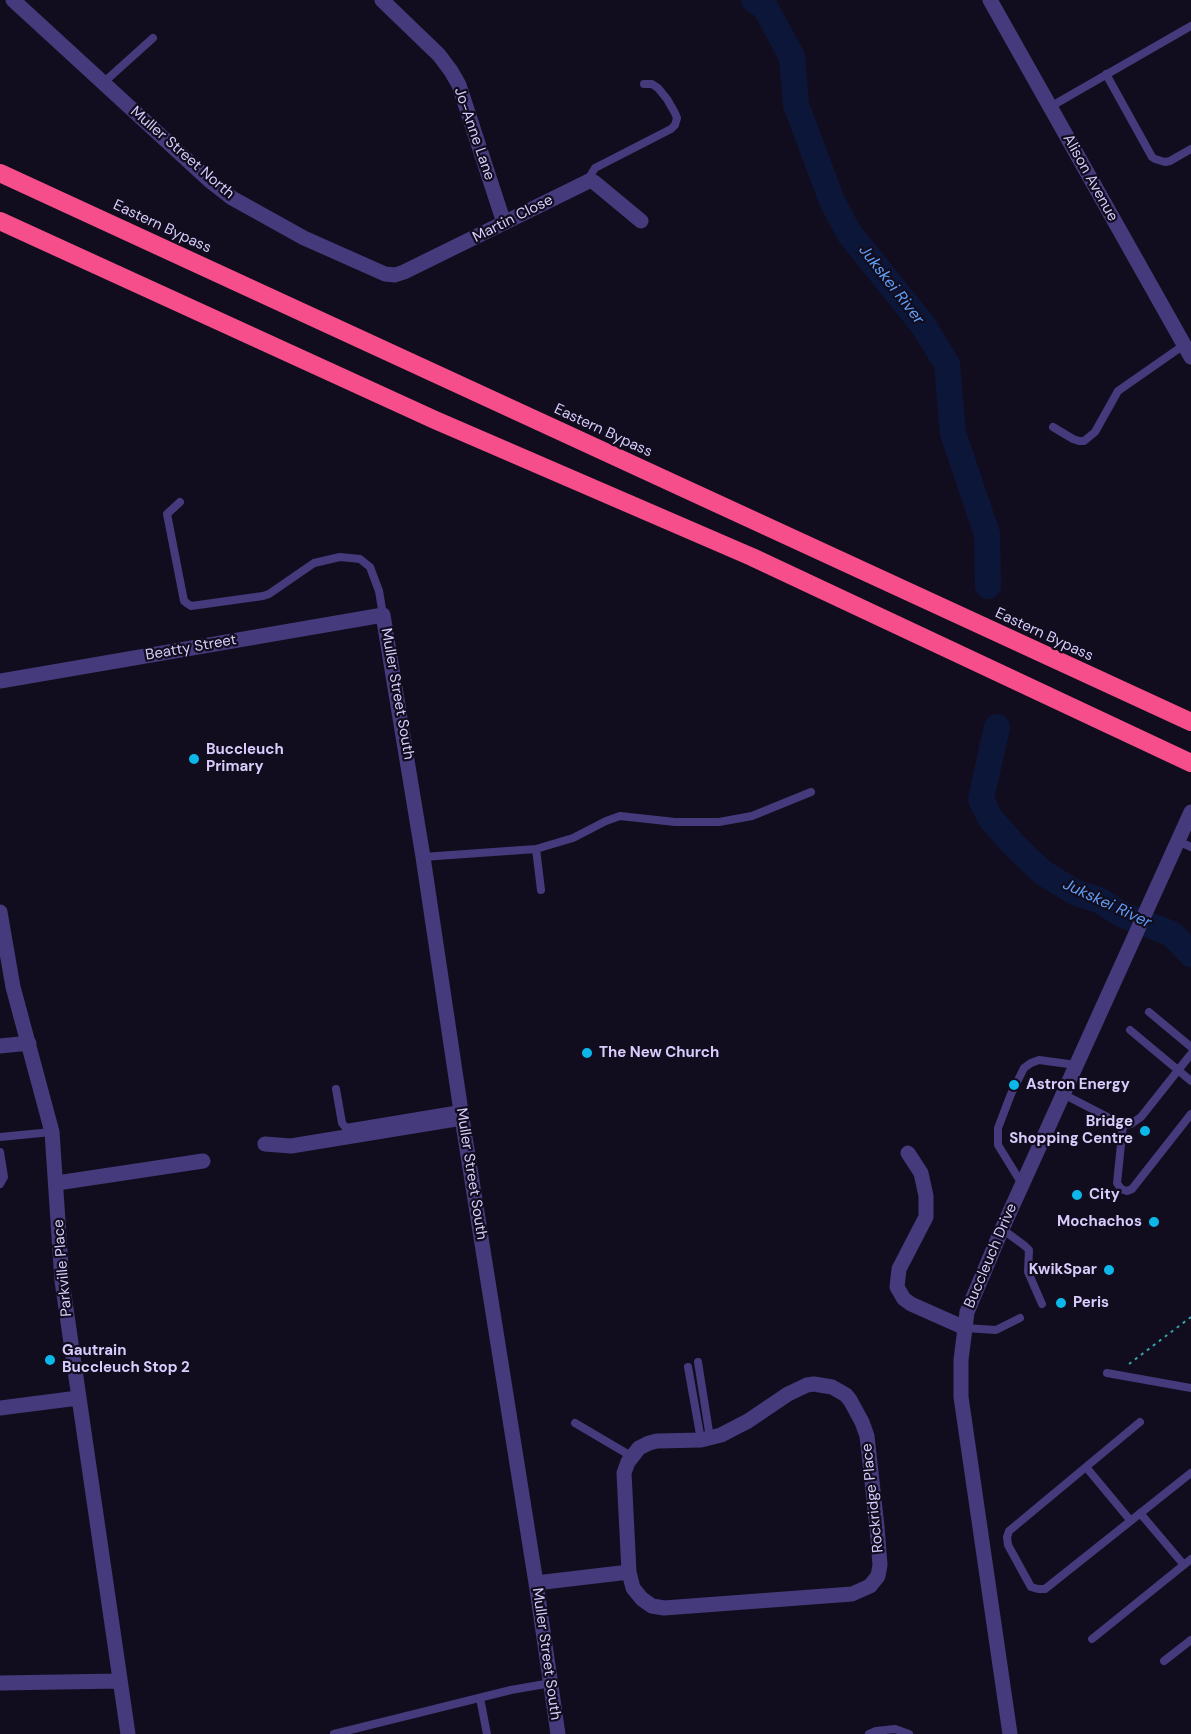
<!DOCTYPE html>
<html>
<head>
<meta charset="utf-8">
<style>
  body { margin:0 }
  canvas { display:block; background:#120d1e }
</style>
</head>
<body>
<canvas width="1191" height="1734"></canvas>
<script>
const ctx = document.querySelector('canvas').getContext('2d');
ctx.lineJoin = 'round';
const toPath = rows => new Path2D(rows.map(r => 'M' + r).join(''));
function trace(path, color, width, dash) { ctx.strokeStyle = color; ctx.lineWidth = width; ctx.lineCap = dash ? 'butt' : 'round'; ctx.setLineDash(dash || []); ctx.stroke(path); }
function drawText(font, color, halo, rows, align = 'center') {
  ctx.font = font + ' "DM Sans",sans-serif'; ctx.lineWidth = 4.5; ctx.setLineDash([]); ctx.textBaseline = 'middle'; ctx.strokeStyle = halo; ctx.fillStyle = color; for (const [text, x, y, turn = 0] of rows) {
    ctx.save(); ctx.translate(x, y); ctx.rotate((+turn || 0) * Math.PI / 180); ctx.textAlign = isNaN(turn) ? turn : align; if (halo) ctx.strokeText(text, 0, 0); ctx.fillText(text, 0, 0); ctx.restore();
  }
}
trace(toPath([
  [754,0,765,7,792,57,796,105,832,201,849,233,923,325,947,364,953,433,987,534,988,586],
  [997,727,981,799,990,818,1014,845,1042,872,1076,893,1099,900,1121,914,1172,934,1191,954]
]), '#0b1639', 26);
trace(toPath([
  [1129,1364,1191,1317]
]), '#33a3aa', 2, [3, 4.5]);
trace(toPath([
  [1106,74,1152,157,1155,159,1165,162,1170,161,1191,149],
  [103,83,153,38],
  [1050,107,1191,26],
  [589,181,590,176,595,168,671,129,675,125,677,118,675,113,667,99,658,88,652,84,644,84],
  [1053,427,1073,439,1079,441,1084,441,1095,432,1118,391,1184,345],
  [180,502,167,514,184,601,188,604,191,606,263,596,269,594,314,563,340,557,360,559,370,567,379,591,383,615],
  [1178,841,1191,847],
  [536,849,541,890],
  [423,857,536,849,573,838,606,821,620,816,675,822,719,822,752,816,811,792],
  [1149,1012,1191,1047],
  [1130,1030,1191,1081],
  [336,1089,342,1123,346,1128,460,1109],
  [1063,1094,1123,1125,1131,1124,1141,1117,1191,1054],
  [1123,1125,1117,1183,1121,1189,1127,1191,1132,1189,1191,1114],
  [0,1137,52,1132],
  [0,1152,4,1177,0,1184],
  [1022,1184,998,1145,998,1128,1011,1094,1024,1068,1031,1063,1039,1060,1076,1065],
  [1002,1229,1025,1246,1029,1250,1028,1272,1042,1304],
  [965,1328,996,1330,1020,1318],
  [698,1362,710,1438],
  [688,1367,701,1440],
  [1107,1373,1191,1388],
  [1140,1422,1009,1531,1007,1537,1008,1545,1031,1587,1038,1589,1045,1589,1191,1473],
  [575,1423,631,1456],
  [1086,1467,1130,1520],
  [1140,1513,1184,1565],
  [1092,1639,1191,1559],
  [1164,1661,1191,1640],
  [480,1698,487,1734],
  [334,1734,511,1690,551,1683],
  [869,1734,876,1731,895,1729,909,1734]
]), '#453a7b', 8);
trace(toPath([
  [13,0,209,180,232,198,304,238,385,274,395,275,404,272,589,181,594,182,641,221],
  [382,0,439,55,451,71,459,85,504,223],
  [990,0,1191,357],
  [0,681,383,615,423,857,462,1118,536,1583,558,1734],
  [0,912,13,987,52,1132,62,1281,128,1734],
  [0,1046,29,1043],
  [265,1144,291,1146,462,1118],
  [908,1153,921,1173,926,1196,926,1217,899,1269,897,1287,904,1299,911,1304,965,1328],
  [57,1183,203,1161],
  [0,1408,78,1398],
  [536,1583,629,1572,633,1588,642,1599,652,1606,664,1608,852,1594,870,1586,878,1576,880,1565,877,1527,867,1436,862,1422,850,1400,846,1395,832,1387,814,1384,807,1385,788,1394,748,1421,721,1435,701,1440,657,1441,649,1443,639,1448,628,1462,624,1473,629,1572],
  [0,1683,120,1681],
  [1010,1734,961,1397,961,1360,967,1312,1002,1229,1191,812]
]), '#453a7b', 15);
trace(toPath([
  [0,173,1191,722],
  [0,221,435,420,752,557,1191,763]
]), '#f64e8a', 18);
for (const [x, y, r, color] of [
  [194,759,6,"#0cb8e9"],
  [587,1053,6,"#0cb8e9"],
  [1014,1085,6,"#0cb8e9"],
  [1145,1131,6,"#0cb8e9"],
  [1077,1195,6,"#0cb8e9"],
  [1154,1222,6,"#0cb8e9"],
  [1109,1270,6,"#0cb8e9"],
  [1061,1303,6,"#0cb8e9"],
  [50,1360,6,"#0cb8e9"]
]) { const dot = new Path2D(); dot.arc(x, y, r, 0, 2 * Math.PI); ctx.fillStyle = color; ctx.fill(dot); trace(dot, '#120d1e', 2); }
drawText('15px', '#d8ccfc', '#120d1e', [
  ["Jo-Anne Lane",474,134,71],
  ["Muller Street North",182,153,41],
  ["Alison Avenue",1090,178,61],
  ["Martin Close",513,219,-27],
  ["Eastern Bypass",162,227,25],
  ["Eastern Bypass",603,431,25],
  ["Eastern Bypass",1044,635,25],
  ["Beatty Street",191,648,-10],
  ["Muller Street South",397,694,80],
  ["Muller Street South",471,1174,81],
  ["Buccleuch Drive",991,1256,-67],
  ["Parkville Place",63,1268,-95],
  ["Rockridge Place",873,1498,-96],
  ["Muller Street South",546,1654,82]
]);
drawText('bold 15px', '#d8ccfc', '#120d1e', [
  ["Buccleuch",206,750],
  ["Primary",206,767],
  ["The New Church",599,1053],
  ["Astron Energy",1026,1085],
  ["Bridge",1133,1122,"right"],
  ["Shopping Centre",1133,1139,"right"],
  ["City",1089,1195],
  ["Mochachos",1142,1222,"right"],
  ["KwikSpar",1097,1270,"right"],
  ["Peris",1073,1303],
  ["Gautrain",62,1351],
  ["Buccleuch Stop 2",62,1368]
], 'left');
drawText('italic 16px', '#609ff7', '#120d1e', [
  ["Jukskei River",891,285,52],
  ["Jukskei River",1107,904,25]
]);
</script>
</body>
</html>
